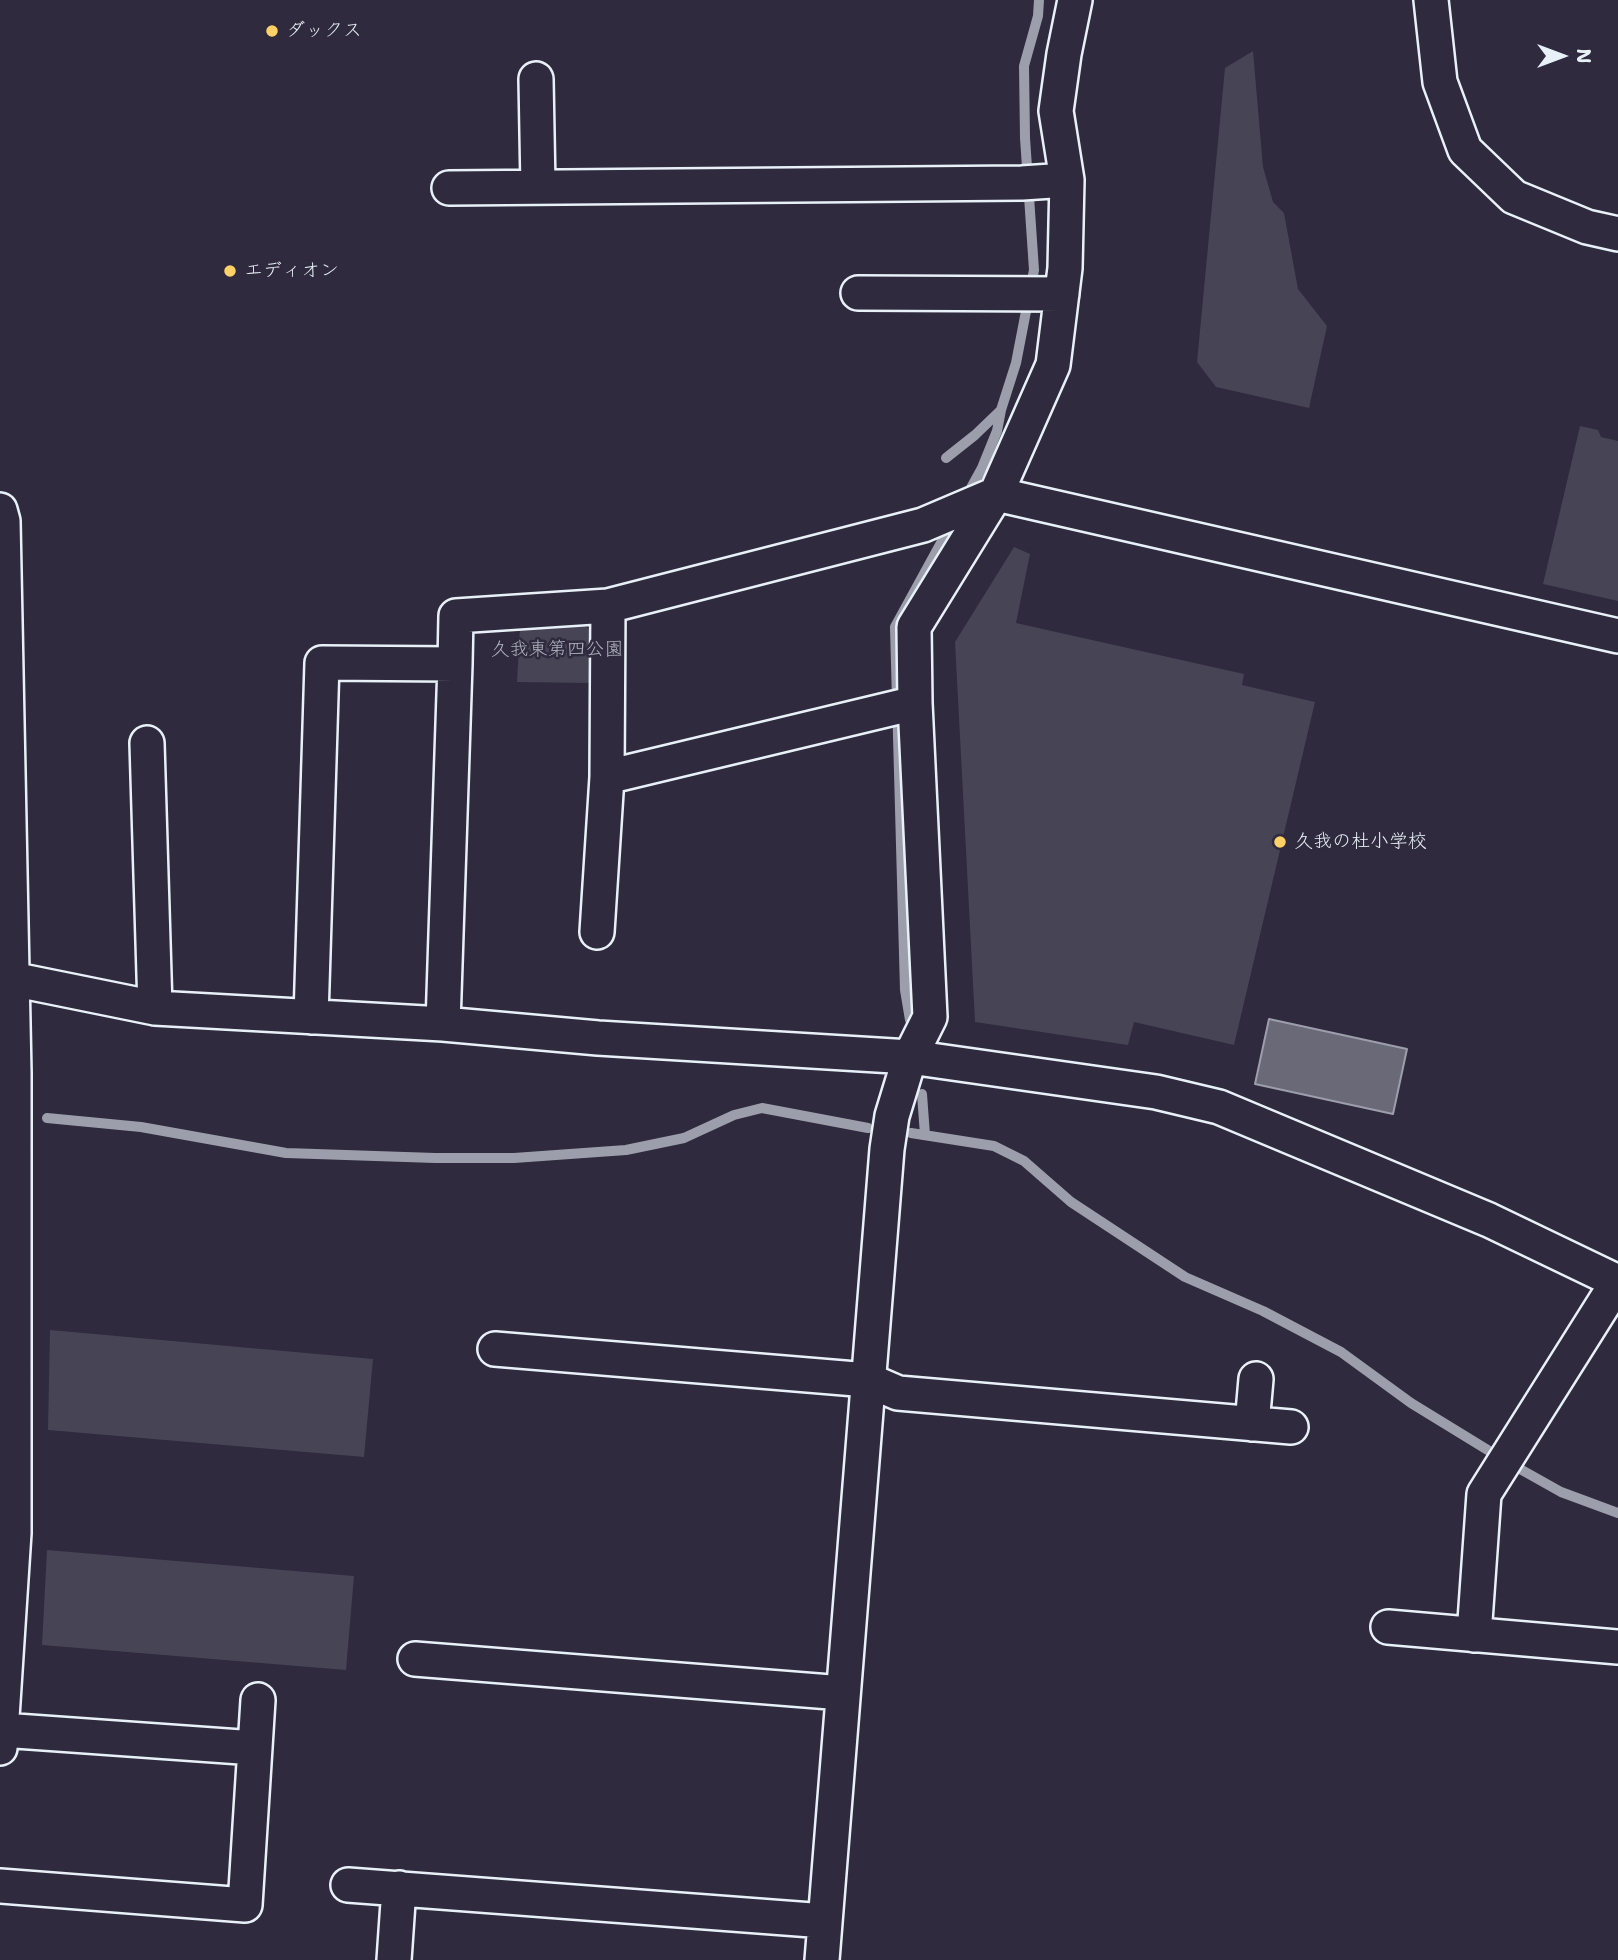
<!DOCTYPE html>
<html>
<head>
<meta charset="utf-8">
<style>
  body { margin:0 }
  #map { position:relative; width:1618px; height:1960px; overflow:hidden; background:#2f2a3d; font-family:"Shantell Sans",sans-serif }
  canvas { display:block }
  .north { position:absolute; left:1527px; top:21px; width:70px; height:70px; -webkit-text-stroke:5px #2f2a3d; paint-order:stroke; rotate:90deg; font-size:19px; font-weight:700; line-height:28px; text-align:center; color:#e8f1f8 }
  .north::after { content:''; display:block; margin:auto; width:24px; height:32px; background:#e8f1f8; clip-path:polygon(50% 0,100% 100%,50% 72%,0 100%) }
</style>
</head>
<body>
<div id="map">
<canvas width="1618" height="1960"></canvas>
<div class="north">N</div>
</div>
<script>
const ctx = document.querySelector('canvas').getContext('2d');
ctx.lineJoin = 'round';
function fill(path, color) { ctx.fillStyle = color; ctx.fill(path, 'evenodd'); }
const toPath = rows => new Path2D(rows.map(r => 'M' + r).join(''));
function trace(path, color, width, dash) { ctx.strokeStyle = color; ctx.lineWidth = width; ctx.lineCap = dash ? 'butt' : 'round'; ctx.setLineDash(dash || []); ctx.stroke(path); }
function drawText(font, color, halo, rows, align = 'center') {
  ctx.font = font + ' "Shantell Sans","Klee One",sans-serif'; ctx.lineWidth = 5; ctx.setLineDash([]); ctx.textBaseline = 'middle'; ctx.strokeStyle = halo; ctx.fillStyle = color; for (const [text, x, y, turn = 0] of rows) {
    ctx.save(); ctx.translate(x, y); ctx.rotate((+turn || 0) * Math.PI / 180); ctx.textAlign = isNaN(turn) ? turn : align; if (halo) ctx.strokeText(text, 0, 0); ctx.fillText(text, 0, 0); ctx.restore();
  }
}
fill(toPath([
  [1253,51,1263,167,1273,202,1284,213,1298,289,1327,326,1309,408,1216,387,1197,362,1225,68],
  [1580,426,1598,430,1601,437,1618,441,1618,601,1543,584],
  [1014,547,1030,554,1016,623,1244,674,1242,685,1315,702,1234,1045,1134,1022,1128,1045,975,1022,955,642],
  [572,615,591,631,590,683,517,682,520,626],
  [50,1330,373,1359,364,1457,48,1430],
  [47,1550,354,1576,346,1670,42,1645]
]), '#464455');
const water = toPath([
  [1269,1019,1407,1049,1393,1114,1255,1084,1269,1019]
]);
fill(water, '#696978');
trace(water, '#9c9fab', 2);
trace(toPath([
  [946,458,975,435,1001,410,1016,363,1034,270,1025,138,1024,66,1038,16,1039,0],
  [966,497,982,468,997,431,1001,410],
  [910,1020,905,990,895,627,953,521],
  [922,1094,925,1135],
  [47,1118,141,1127,286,1153,435,1158,514,1158,626,1150,684,1138,734,1115,762,1108,868,1128],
  [911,1133,994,1146,1024,1161,1071,1202,1185,1277,1263,1311,1341,1352,1411,1403,1504,1460,1561,1492,1618,1513]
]), '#9c9fab', 10);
const minor = toPath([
  [1431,0,1440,82,1465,150,1514,197,1587,227,1618,234],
  [536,79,538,187],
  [449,188,1022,183,1067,180],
  [858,293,1062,294],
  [0,510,3,521,14,1073,14,1533,0,1748],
  [455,664,456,616,608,606,923,525,996,494,1618,636],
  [147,743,155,1008],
  [607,777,915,703],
  [597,932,607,777,608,606],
  [12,979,155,1008,443,1024,598,1038,910,1057,1156,1092,1219,1107,1489,1220,1618,1282],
  [311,1017,322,663,455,664,443,1024],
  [495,1349,868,1380,898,1393,1291,1427],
  [1252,1424,1256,1379],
  [1388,1627,1618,1647],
  [1474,1635,1484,1494,1618,1281],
  [415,1659,843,1693],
  [2,1730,255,1748],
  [348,1885,825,1921],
  [0,1886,245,1905,258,1700],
  [394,1960,399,1888],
  [822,1960,887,1149,892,1116,910,1057,930,1017,915,703,914,627,996,494,1053,365,1065,268,1067,180,1056,111,1064,54,1075,0]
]);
trace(minor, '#e8f1f8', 38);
trace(minor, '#2f2a3d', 33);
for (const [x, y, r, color] of [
  [272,31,7,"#ffd166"],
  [230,271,7,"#ffd166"],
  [1280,842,7,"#ffd166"]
]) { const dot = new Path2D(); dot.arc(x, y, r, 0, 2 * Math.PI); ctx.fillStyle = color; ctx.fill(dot); trace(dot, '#2f2a3d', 2.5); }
drawText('19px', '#e8f1f8', '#2f2a3d', [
  ["ダックス",286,31],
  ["エディオン",244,271],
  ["久我の杜小学校",1294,842]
], 'left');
drawText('19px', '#afb4bf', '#2f2a3d', [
  ["久我東第四公園",557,650]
]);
</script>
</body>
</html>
